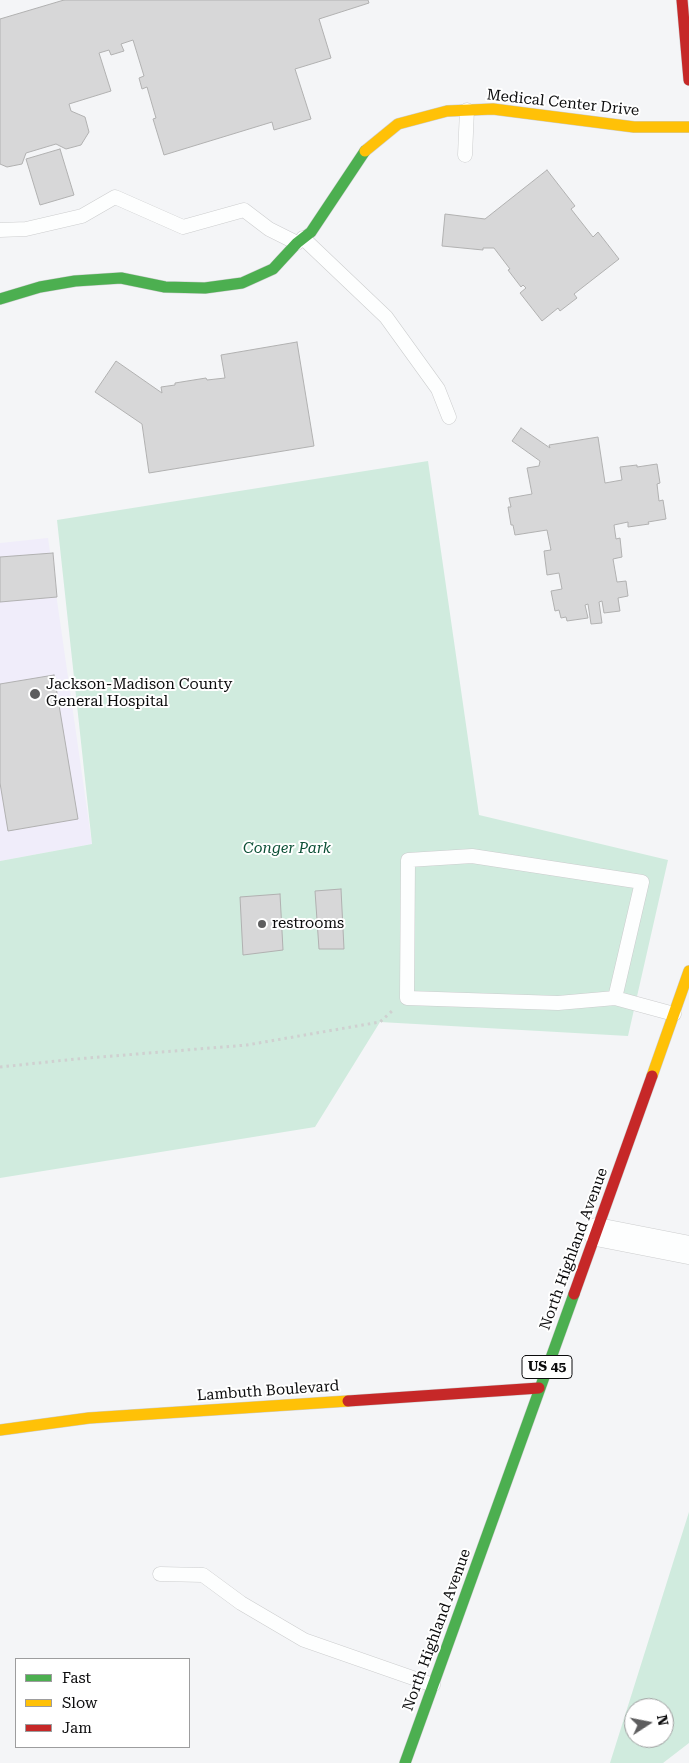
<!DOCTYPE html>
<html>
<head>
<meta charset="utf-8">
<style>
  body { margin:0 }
  #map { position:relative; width:689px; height:1763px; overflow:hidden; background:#f4f5f7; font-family:"Roboto Serif",serif }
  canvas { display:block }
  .legend { position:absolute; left:15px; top:1658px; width:175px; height:90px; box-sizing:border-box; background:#fff; border:1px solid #9d9d9e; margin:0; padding:6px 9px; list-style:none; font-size:15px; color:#0b0b0c }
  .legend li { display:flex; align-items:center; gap:10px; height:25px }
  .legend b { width:25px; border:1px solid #9d9d9e }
  .north { position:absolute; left:624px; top:1698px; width:50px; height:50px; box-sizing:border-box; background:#fff; border:1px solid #9d9d9e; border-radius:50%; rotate:79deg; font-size:14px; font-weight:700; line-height:20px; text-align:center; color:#0b0b0c }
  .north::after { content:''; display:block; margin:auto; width:18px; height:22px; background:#5d5d5e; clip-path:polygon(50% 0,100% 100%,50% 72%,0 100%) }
</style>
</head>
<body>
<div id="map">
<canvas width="689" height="1763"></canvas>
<ul class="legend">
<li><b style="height:6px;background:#4caf50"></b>Fast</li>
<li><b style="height:6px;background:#ffc107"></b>Slow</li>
<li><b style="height:6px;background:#c62828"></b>Jam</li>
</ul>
<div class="north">N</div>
</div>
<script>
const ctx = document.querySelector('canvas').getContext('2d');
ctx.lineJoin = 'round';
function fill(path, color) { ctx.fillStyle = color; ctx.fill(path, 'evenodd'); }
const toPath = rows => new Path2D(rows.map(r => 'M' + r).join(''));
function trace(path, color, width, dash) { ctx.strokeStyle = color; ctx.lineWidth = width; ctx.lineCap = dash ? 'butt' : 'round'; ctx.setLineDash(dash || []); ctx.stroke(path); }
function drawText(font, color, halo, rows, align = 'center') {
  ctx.font = font + ' "Roboto Serif",serif'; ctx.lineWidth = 4; ctx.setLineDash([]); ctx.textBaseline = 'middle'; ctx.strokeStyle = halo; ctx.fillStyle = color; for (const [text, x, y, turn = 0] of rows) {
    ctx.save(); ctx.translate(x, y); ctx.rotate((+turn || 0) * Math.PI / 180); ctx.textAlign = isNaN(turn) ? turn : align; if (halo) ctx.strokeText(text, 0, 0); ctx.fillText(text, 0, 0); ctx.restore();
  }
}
fill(toPath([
  [48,538,92,844,0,861,0,543]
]), '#f0edfa');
fill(toPath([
  [428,461,479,815,668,860,628,1036,380,1022,315,1127,0,1178,0,861,92,844,57,520],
  [689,1512,689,1743,663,1763,610,1763],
  [634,1708,664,1708,664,1738,634,1738]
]), '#d0ebde');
const building = toPath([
  [64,0,368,0,369,3,319,19,331,58,295,69,311,119,274,130,272,122,164,155,153,119,156,118,147,87,142,89,139,78,144,76,133,40,121,44,124,51,111,55,109,50,99,53,111,91,69,104,71,111,85,117,89,132,81,145,66,149,56,144,26,153,22,164,7,167,0,164,0,19,64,0],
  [60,149,74,195,40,205,26,159,60,149],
  [547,170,575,206,571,209,593,237,598,232,619,259,574,294,577,298,560,311,558,308,542,321,520,293,526,288,523,285,521,287,508,270,510,269,494,248,483,248,483,250,442,246,445,214,485,219,547,170],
  [297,342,314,446,149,473,142,424,95,392,116,361,162,393,161,387,175,385,175,383,206,378,207,380,225,378,221,355,297,342],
  [521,428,550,448,549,445,598,437,605,483,622,480,620,467,637,465,637,467,657,464,660,483,657,484,659,501,663,500,666,519,648,522,649,524,628,527,628,522,614,525,616,539,620,538,622,557,613,559,617,582,626,581,628,596,618,598,620,611,604,613,602,601,599,602,602,623,591,624,588,604,585,605,588,618,567,621,566,617,561,618,559,610,555,611,551,591,562,589,559,573,547,575,544,551,551,550,547,530,515,535,513,525,511,525,508,507,511,507,509,498,532,494,527,468,539,466,540,461,512,441,521,428],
  [53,553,57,597,0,602,0,557,53,553],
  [54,675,78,819,8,831,0,783,0,684,54,675],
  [341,889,344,949,319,949,315,891,341,889],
  [280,894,283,950,243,955,240,897,280,894]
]);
fill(building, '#d7d7d8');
trace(building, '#b1b1b1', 1);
const lane = toPath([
  [465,155,467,110],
  [0,230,26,229,82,216,115,197,183,227,244,210,269,229,297,243],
  [303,238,386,317,438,389,449,417],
  [615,998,558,1003,407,998,408,860,472,856,642,882,615,998,674,1014],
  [160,1574,203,1575,241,1603,304,1640,433,1685]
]);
const street = toPath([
  [597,1232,689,1250]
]);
const fast = toPath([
  [0,299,40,287,75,281,121,278,165,287,205,288,242,283,273,269,297,243,311,232,365,151],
  [405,1763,574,1294]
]);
const slow = toPath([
  [365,151,398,124,447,111,493,109,634,127,689,127],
  [652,1076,689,971],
  [0,1430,89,1418,348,1401]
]);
const jam = toPath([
  [682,0,689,80],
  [574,1294,652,1076],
  [348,1401,539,1388]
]);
trace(lane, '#cccdce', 15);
trace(street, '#cccdce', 29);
trace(fast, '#cccdce', 12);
trace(slow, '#cccdce', 12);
trace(jam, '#cccdce', 12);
trace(toPath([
  [0,1067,76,1059,247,1045,380,1022,392,1011]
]), '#cfd0d0', 3, [2.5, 4]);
trace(lane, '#fdfefe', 14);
trace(street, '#fdfefe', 28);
trace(fast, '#4caf50', 11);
trace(slow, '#ffc107', 11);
trace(jam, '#c62828', 11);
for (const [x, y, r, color] of [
  [35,694,6,"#5d5d5e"],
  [262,924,5,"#5d5d5e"]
]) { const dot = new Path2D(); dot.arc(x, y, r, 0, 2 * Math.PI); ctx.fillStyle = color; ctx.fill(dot); trace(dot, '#fff', 2); }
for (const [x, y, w] of [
  [547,1367,50]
]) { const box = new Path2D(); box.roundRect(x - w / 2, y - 11.5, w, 23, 4); ctx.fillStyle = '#fff'; ctx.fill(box); trace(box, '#0b0b0c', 1); }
drawText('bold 14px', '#0b0b0c', null, [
  ["US 45",547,1367]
]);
drawText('15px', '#0b0b0c', '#fff', [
  ["Medical Center Drive",563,103,6],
  ["North Highland Avenue",574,1249,-70],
  ["Lambuth Boulevard",268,1391,-4],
  ["North Highland Avenue",437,1630,-70]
]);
drawText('15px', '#0b0b0c', '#fff', [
  ["Jackson-Madison County",46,685],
  ["General Hospital",46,702],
  ["restrooms",272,924]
], 'left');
drawText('italic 15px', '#0c5036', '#fff', [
  ["Conger Park",287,849]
]);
</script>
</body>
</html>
